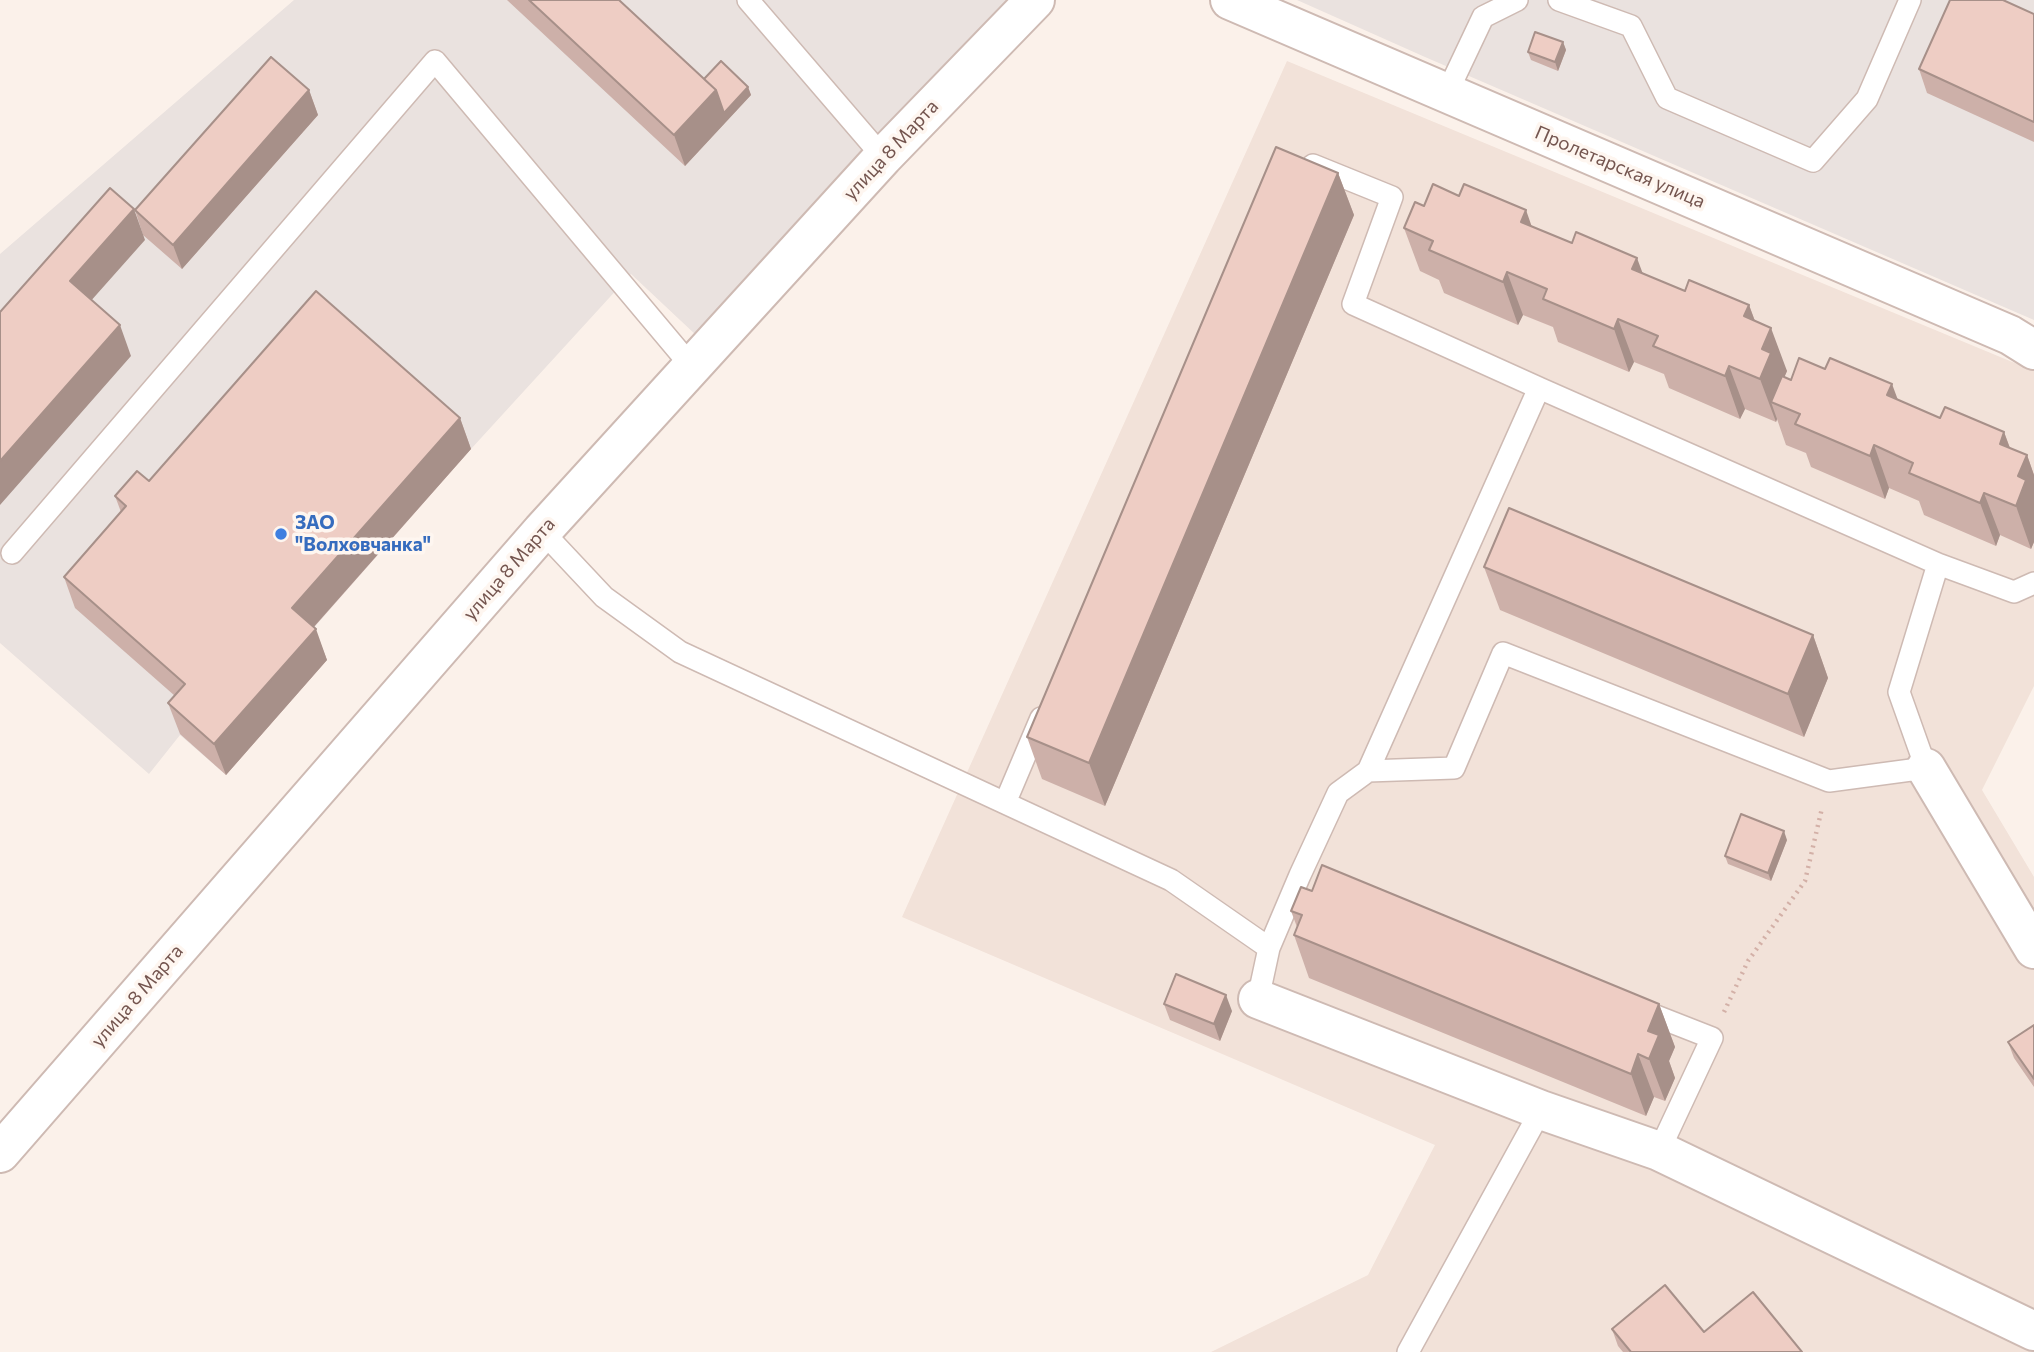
<!DOCTYPE html>
<html>
<head>
<meta charset="utf-8">
<style>
  body { margin:0 }
  canvas { display:block; background:#fbf1ea }
</style>
</head>
<body>
<canvas width="2034" height="1352"></canvas>
<script>
const ctx = document.querySelector('canvas').getContext('2d');
ctx.lineJoin = 'round';
function fill(path, color) { ctx.fillStyle = color; ctx.fill(path, 'evenodd'); }
const toPath = rows => new Path2D(rows.map(r => 'M' + r).join(''));
function trace(path, color, width, dash) { ctx.strokeStyle = color; ctx.lineWidth = width; ctx.lineCap = dash ? 'butt' : 'round'; ctx.setLineDash(dash || []); ctx.stroke(path); }
function drawText(font, color, halo, rows, align = 'center') {
  ctx.font = font + ' Commissioner,sans-serif'; ctx.lineWidth = 7; ctx.setLineDash([]); ctx.textBaseline = 'middle'; ctx.strokeStyle = halo; ctx.fillStyle = color; for (const [text, x, y, turn = 0] of rows) {
    ctx.save(); ctx.translate(x, y); ctx.rotate((+turn || 0) * Math.PI / 180); ctx.textAlign = isNaN(turn) ? turn : align; if (halo) ctx.strokeText(text, 0, 0); ctx.fillText(text, 0, 0); ctx.restore();
  }
}
fill(toPath([
  [1287,61,2034,371,2034,686,1982,790,2034,877,2034,1352,1211,1352,1368,1275,1435,1145,902,917]
]), '#f2e2d9');
fill(toPath([
  [294,0,1007,0,697,336,631,274,471,449,304,639,327,660,226,775,180,735,149,774,0,643,0,254],
  [1297,0,2034,0,2034,320,1425,57]
]), '#eae2df');
const lane = toPath([
  [748,0,883,157],
  [1559,0,1631,26,1667,98,1813,161,1867,99,1910,0],
  [1447,93,1483,17,1517,0],
  [1313,165,1392,197,1353,304,1539,388],
  [542,531,604,597,680,652,1005,803],
  [12,553,435,61,692,367],
  [1041,718,1005,803,1171,880,1269,948],
  [1368,771,1454,768,1503,653,1829,781,1926,768,1899,692,1938,564],
  [1258,999,1269,948,1300,875,1338,793,1368,771,1539,388,1938,564,2014,592,2034,583],
  [1638,1009,1712,1038,1659,1151],
  [1408,1352,1541,1110]
]);
const street = toPath([
  [1230,0,2010,335,2034,350],
  [1926,768,2034,949],
  [1258,999,1541,1110,1659,1151,2034,1331],
  [0,1153,542,531,883,157,1035,0]
]);
trace(lane, '#cebab3', 24);
trace(street, '#cebab3', 42);
trace(toPath([
  [1724,1012,1748,961,1805,881,1822,808]
]), '#d3b0a7', 4.5, [2, 5]);
trace(lane, '#fff', 21);
trace(street, '#fff', 38);
fill(toPath([
  [507,0,619,0,704,79,748,87,751,95,685,166],
  [2034,14,2034,142,1927,93,1919,69],
  [1563,42,1566,50,1558,71,1531,60,1528,52],
  [309,90,318,115,182,269,143,235,135,210],
  [1338,173,1354,215,1105,806,1042,779,1027,737],
  [1424,206,1531,226,1685,291,1749,305,1755,321,1787,371,1784,377,1791,380,1898,400,1940,418,2004,432,2010,448,2027,455,2034,475,2034,542,2031,549,2000,535,1996,546,1924,515,1919,501,1889,488,1885,499,1811,467,1806,453,1786,445,1777,419,1776,422,1745,409,1740,419,1669,388,1664,374,1634,362,1629,372,1558,342,1553,327,1523,315,1518,325,1444,293,1439,280,1420,271,1404,228],
  [460,418,471,449,314,627,327,660,226,775,180,734,168,703,175,696,75,608,64,577,121,512,115,496,149,481],
  [1484,567,1813,635,1828,678,1804,737,1500,610],
  [1787,840,1771,881,1728,864,1725,856],
  [1291,911,1659,1004,1675,1047,1669,1061,1675,1078,1665,1101,1654,1097,1646,1116,1309,978,1294,935,1297,927],
  [1164,1004,1232,1011,1220,1041,1170,1020],
  [2034,1025,2034,1087,2014,1058,2008,1042],
  [1612,1329,1704,1332,1802,1352,1623,1352,1618,1346]
]), '#cdb0a9');
fill(toPath([
  [1563,42,1566,50,1558,71,1555,62],
  [748,87,751,95,685,166,674,135,716,90],
  [309,90,318,115,182,269,173,245],
  [1338,173,1354,215,1105,806,1089,763],
  [134,209,145,240,81,312,70,281],
  [1526,210,1541,253,1521,222],
  [1637,258,1653,301,1632,269],
  [1507,272,1523,315,1518,325,1503,282],
  [1749,305,1764,346,1771,328,1787,371,1782,383,1771,402,1777,419,1776,422,1760,379,1744,316],
  [1618,319,1634,362,1629,372,1614,329],
  [120,325,131,356,0,505,0,461],
  [1729,366,1745,409,1740,419,1725,376],
  [1892,384,1908,427,1887,395],
  [460,418,471,449,303,639,292,608],
  [2004,432,2019,473,2027,455,2034,475,2034,542,2031,549,2016,506,2000,444],
  [1874,445,1889,488,1885,499,1870,456],
  [1984,493,2000,535,1996,546,1980,503],
  [316,629,327,660,226,775,214,744],
  [1813,635,1828,678,1804,737,1788,694],
  [1784,831,1787,840,1771,881,1768,873],
  [1226,995,1232,1011,1220,1041,1214,1024],
  [1659,1004,1675,1047,1669,1061,1675,1078,1665,1101,1649,1059,1648,1031],
  [1638,1054,1654,1097,1646,1116,1631,1074]
]), '#a79089');
const building = toPath([
  [529,0,619,0,716,90,674,135,529,0],
  [1950,0,2003,0,2034,14,2034,122,1919,69,1950,0],
  [1535,32,1563,42,1555,62,1528,52,1535,32],
  [271,57,309,90,173,245,135,210,271,57],
  [721,61,748,87,724,113,716,90,704,79,721,61],
  [1276,147,1338,173,1089,763,1027,737,1276,147],
  [1433,184,1459,196,1464,184,1526,210,1521,222,1572,243,1576,232,1637,258,1632,269,1685,291,1689,280,1749,305,1744,316,1771,328,1762,349,1771,353,1760,379,1729,366,1725,376,1653,346,1658,336,1618,319,1614,329,1543,299,1547,289,1507,272,1503,282,1429,250,1433,241,1404,228,1415,202,1424,206,1433,184],
  [110,188,134,209,70,281,120,325,0,461,0,312,110,188],
  [316,291,460,418,292,608,316,629,214,744,168,703,185,684,64,577,126,506,115,496,137,471,149,481,316,291],
  [1799,358,1825,369,1830,358,1892,384,1887,395,1940,418,1945,407,2004,432,2000,444,2027,455,2018,476,2026,480,2016,506,1984,493,1980,503,1909,473,1913,463,1874,445,1870,456,1795,424,1800,414,1771,402,1782,376,1791,380,1799,358],
  [1509,508,1813,635,1788,694,1484,567,1509,508],
  [1741,814,1784,831,1768,873,1725,856,1741,814],
  [1322,865,1659,1004,1648,1031,1659,1035,1649,1059,1638,1054,1631,1074,1294,935,1302,915,1291,911,1301,887,1312,891,1322,865],
  [1176,974,1226,995,1214,1024,1164,1004,1176,974],
  [2034,1025,2034,1079,2008,1042,2034,1025],
  [1665,1285,1704,1332,1753,1292,1802,1352,1631,1352,1612,1329,1665,1285]
]);
fill(building, '#eecdc4');
trace(building, '#a79089', 2);
for (const [x, y, r, color] of [
  [281,534,7,"#3f7fe0"]
]) { const dot = new Path2D(); dot.arc(x, y, r, 0, 2 * Math.PI); ctx.fillStyle = color; ctx.fill(dot); trace(dot, '#fef6f0', 2.5); }
drawText('19px', '#74554f', '#fef6f0', [
  ["улица 8 Марта",891,150,-47],
  ["Пролетарская улица",1620,167,23],
  ["улица 8 Марта",509,569,-49],
  ["улица 8 Марта",137,996,-49]
]);
drawText('bold 19px', '#366cbe', '#fef6f0', [
  ["ЗАО",295,523],
  ["\"Волховчанка\"",295,545]
], 'left');
</script>
</body>
</html>
